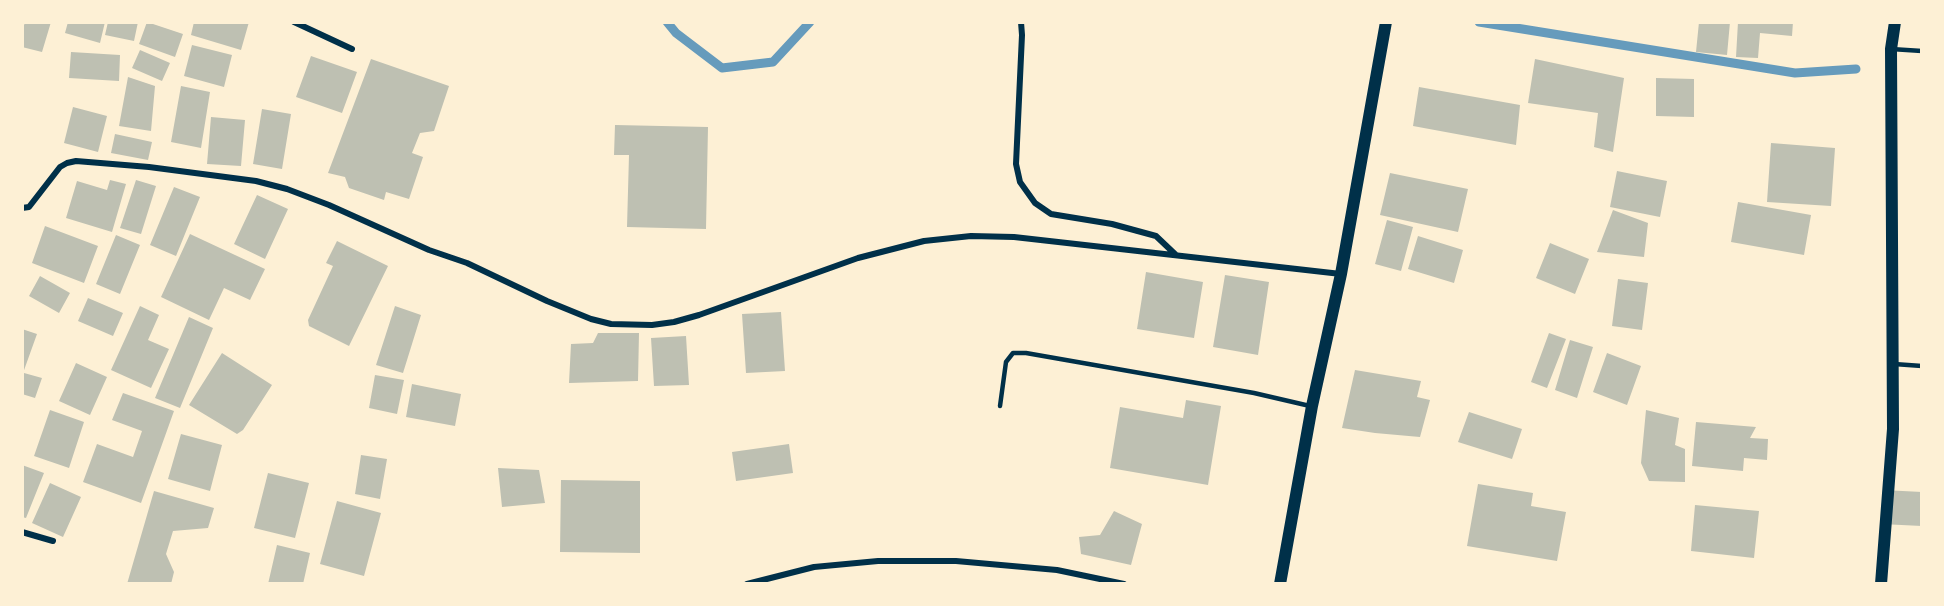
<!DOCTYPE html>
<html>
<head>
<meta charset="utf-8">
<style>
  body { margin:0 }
  #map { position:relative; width:1944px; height:606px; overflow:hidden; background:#fdf0d5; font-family:Lato,sans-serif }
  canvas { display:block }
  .frame { position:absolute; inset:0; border:24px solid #fdf0d5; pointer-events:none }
</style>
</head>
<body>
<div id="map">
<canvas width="1944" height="606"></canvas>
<div class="frame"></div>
</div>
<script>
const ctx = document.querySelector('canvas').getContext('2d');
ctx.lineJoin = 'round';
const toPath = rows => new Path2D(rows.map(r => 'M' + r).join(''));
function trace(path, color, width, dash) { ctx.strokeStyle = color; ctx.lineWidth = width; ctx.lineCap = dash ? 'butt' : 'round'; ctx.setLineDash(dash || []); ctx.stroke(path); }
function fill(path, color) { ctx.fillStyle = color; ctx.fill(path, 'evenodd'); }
trace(toPath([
  [667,22,676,33,722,68,773,62,810,22],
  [1479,22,1795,73,1856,69]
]), '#669bbc', 9);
fill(toPath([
  [25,22,51,22,42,52,22,47,22,32],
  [68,22,105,22,100,43,65,33],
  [108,22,138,22,134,41,105,35],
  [147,22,183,34,175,57,139,44],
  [194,22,249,22,241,50,191,35],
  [1699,22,1730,22,1727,55,1696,52],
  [1738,22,1793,22,1792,36,1760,33,1758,58,1736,57],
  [192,45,232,55,224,87,184,76],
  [140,50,170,63,162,81,132,68],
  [71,52,120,55,119,81,69,78],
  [311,56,357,72,342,113,296,97],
  [371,59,449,86,434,131,420,133,412,153,423,157,409,199,386,192,384,200,349,188,345,177,328,173],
  [1535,59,1624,78,1613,152,1594,147,1598,113,1528,103],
  [128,77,155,86,151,131,119,126],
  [1656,78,1694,79,1694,117,1656,116],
  [181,86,210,92,201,148,171,142],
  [1419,87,1520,105,1516,145,1413,126],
  [73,107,107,116,98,152,64,143],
  [262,109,291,114,282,169,253,164],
  [211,117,245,120,241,166,207,164],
  [615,125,708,127,706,229,627,227,629,155,614,155],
  [115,134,152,142,148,160,111,153],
  [1771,143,1835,148,1831,206,1767,202],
  [1617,171,1667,181,1660,217,1610,207],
  [1390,173,1468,189,1458,232,1380,215],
  [110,180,126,184,112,232,66,218,77,181,107,190],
  [136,180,156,186,141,234,120,228],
  [174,187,200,197,176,256,150,245],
  [257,195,288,209,265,259,234,244],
  [1738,202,1811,215,1804,255,1731,242],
  [1613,210,1648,223,1644,257,1597,252],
  [1387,220,1413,227,1401,271,1375,264],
  [45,226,98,246,84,283,32,263],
  [190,234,265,269,250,300,224,288,209,320,161,297],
  [116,235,140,245,120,294,96,284],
  [1418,236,1463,250,1454,283,1408,269],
  [337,241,388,266,349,346,309,326,308,320,333,266,326,263],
  [1550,243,1589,259,1575,294,1536,278],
  [1146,272,1203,282,1194,338,1137,329],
  [1225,275,1269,282,1258,355,1213,347],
  [40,276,70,293,59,313,29,296],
  [1618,279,1648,283,1642,330,1612,326],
  [88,298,123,313,113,336,78,321],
  [140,306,159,315,148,340,169,349,151,388,111,370],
  [395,306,421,315,403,373,376,365],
  [781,312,785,371,746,373,742,314],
  [189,317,213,328,180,408,155,398],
  [22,329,37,334,23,373,22,373],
  [598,333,639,333,638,381,569,383,571,344,593,343],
  [1549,333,1566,339,1547,388,1531,382],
  [686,336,689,385,654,386,651,338],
  [1570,340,1593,347,1577,398,1555,390],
  [222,353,272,385,243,430,237,434,189,405],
  [1607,353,1641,366,1627,405,1593,392],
  [76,363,107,377,90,415,59,401],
  [1355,370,1421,381,1417,397,1430,400,1420,437,1375,433,1342,428],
  [24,373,42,378,35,398,22,394],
  [375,375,404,380,397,414,369,408],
  [412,384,461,394,455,426,406,417],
  [123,393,174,411,141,503,83,482,97,444,133,457,142,431,112,420],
  [1186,400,1221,406,1208,485,1110,468,1120,407,1183,418],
  [50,410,84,422,69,468,34,456],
  [1646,410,1679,418,1675,445,1685,449,1685,482,1649,481,1641,463],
  [1469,412,1522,429,1512,459,1458,442],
  [1696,422,1756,427,1750,438,1768,439,1767,460,1744,458,1743,471,1692,466],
  [181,434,222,445,210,491,168,479],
  [789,444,793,473,736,481,732,452],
  [361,455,387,459,380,499,355,494],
  [22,465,44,473,26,518,22,517],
  [498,468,539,470,545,503,502,507],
  [268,473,309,483,295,538,254,528],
  [561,480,640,481,640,553,560,552],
  [50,483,81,497,63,537,32,523],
  [1478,484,1533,493,1531,506,1566,512,1557,561,1467,546],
  [1883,490,1922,492,1922,526,1881,524],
  [154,491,214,508,208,528,173,531,166,554,174,572,171,584,127,584],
  [337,501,381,513,364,576,320,564],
  [1695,505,1759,511,1754,558,1691,551],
  [1114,511,1142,524,1131,565,1081,554,1079,537,1100,535],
  [277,545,310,553,303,584,268,584]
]), '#bec0b2');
trace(toPath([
  [1891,49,1922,51],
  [1894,364,1922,366],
  [1000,406,1006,362,1013,353,1026,353,1254,393,1310,406]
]), '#003049', 4.5);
trace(toPath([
  [294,22,352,49],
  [1021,22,1022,35,1016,164,1020,182,1035,203,1051,214,1112,224,1156,236,1176,255],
  [22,208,29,207,60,167,67,163,76,161,149,167,256,181,287,189,329,205,429,250,467,263,547,301,591,319,611,324,652,325,674,322,699,315,858,258,924,241,971,236,1014,237,1341,274],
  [22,532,53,541],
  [747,584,814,567,878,561,956,561,1057,570,1124,584]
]), '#003049', 6);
trace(toPath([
  [1280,584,1312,406,1341,274,1386,22],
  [1881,584,1893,429,1891,49,1895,22]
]), '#003049', 12);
</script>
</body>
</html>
